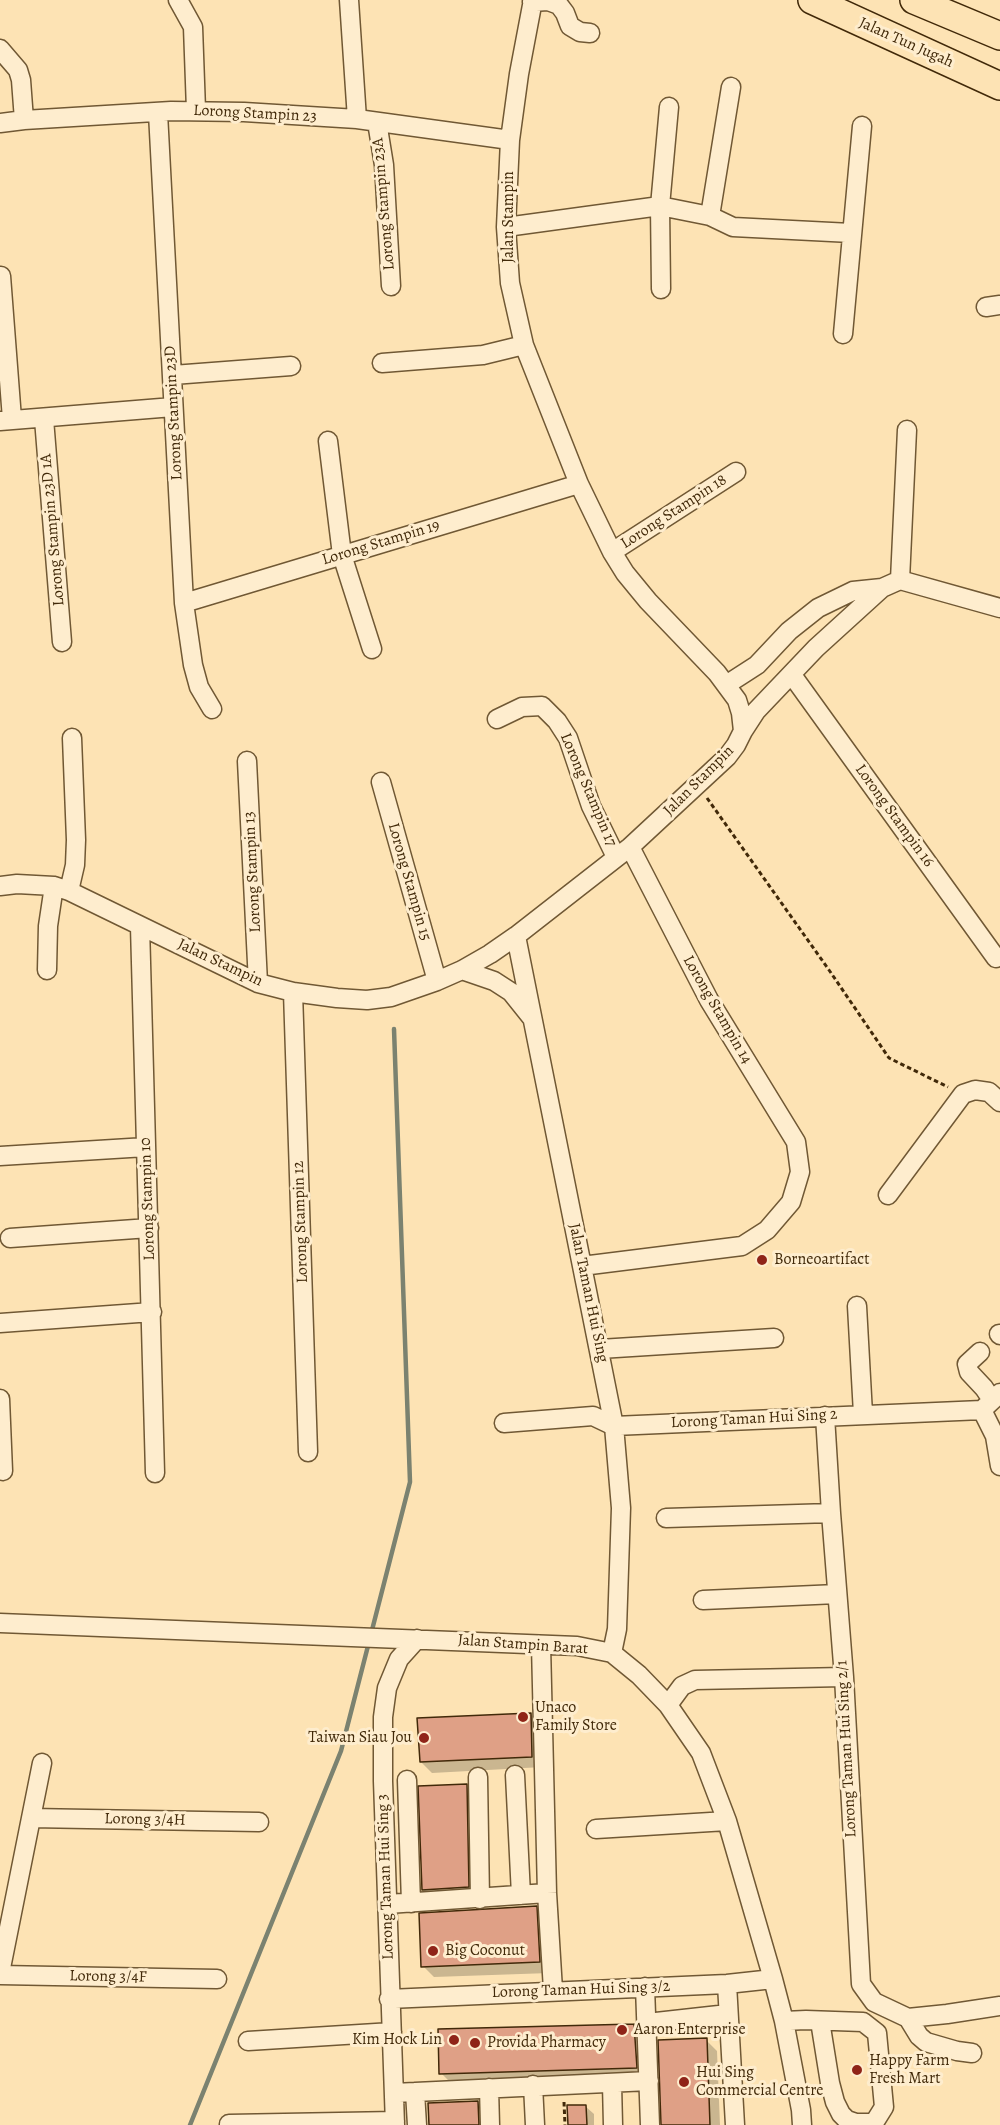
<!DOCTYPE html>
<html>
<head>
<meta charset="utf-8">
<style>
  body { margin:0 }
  canvas { display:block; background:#fde3b4 }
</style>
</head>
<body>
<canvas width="1000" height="2125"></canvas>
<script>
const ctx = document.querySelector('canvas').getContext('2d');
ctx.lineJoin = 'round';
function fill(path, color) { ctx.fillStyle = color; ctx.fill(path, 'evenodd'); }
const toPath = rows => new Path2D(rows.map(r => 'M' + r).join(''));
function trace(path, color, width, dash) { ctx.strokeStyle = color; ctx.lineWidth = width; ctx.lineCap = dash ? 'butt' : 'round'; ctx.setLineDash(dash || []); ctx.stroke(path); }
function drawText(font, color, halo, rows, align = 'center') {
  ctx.font = font + ' Alegreya,serif'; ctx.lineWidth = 6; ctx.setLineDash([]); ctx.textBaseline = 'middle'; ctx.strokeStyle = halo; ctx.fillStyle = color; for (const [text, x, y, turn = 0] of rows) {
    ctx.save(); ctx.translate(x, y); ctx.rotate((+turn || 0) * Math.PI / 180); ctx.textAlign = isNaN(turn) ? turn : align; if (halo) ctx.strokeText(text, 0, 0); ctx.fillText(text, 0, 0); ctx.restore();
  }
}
fill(toPath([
  [531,1714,542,1725,543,1767,432,1773,421,1762],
  [466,1786,477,1797,479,1898,434,1901,423,1890],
  [536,1908,547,1919,550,1973,434,1977,423,1966],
  [633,2025,644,2036,647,2079,452,2084,441,2073],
  [706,2040,717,2051,720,2125,662,2125],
  [478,2103,488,2114,489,2125,431,2125],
  [585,2106,594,2114,594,2125,569,2125]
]), '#0003');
trace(toPath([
  [371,1634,410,1482,394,1029],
  [190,2125,341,1751,369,1642]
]), '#7b8270', 4.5);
const building = toPath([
  [531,1713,532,1757,420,1762,417,1718,531,1713],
  [467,1784,469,1887,422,1890,418,1786,467,1784],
  [537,1906,540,1962,421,1967,419,1913,537,1906],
  [634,2024,637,2068,439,2074,438,2029,634,2024],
  [707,2038,710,2125,661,2125,658,2040,707,2038],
  [478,2101,479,2125,429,2125,428,2103,478,2101],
  [567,2105,586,2105,587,2125,568,2125,567,2105]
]);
fill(building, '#dfa086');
trace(building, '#412909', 1.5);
const minor = toPath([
  [178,0,193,27,196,110],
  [349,0,357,119],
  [532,2,548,1,559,5,565,13,570,26,580,32,590,33],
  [0,49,18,70,21,80,24,120],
  [158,113,184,603,193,665,199,687,212,709],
  [377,122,384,165,391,286],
  [0,123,24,120,171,111,244,112,357,119,510,140],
  [710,216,731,87],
  [506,227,660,206,710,216,733,227,851,233],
  [1,276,12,419],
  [661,289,660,206,669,107],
  [986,307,1000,305],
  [843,334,862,126],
  [382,363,483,355,524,345],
  [173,375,291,366],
  [44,419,62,642],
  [0,421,173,407],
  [328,441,342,555,372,649],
  [612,552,736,472],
  [900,580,907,430],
  [184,603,579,484],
  [792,675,996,958],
  [726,685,757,665,789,631,818,608,853,591,882,588],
  [497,719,522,707,542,706,557,721,568,738,591,806,616,857],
  [743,731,756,711,816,648,882,588,900,580,1000,608],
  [247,761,258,983],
  [381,782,437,981],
  [0,886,17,884,54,886,69,891,258,983,293,992,337,998,367,1000,391,997,437,981,462,970,490,954,516,936,630,847,727,757,736,745,743,731,741,713,737,700,717,673,648,601,625,573,612,552,579,484,524,345,510,283,506,227,510,140,519,74,533,0],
  [69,891,75,865,76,840,72,738],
  [140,926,155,1473],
  [516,936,614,1426,621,1508,617,1629,612,1653],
  [47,970,48,926,54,886],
  [462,970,494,981,511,992,531,1017],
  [293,992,308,1452],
  [0,1156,146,1147],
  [888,1195,963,1094,975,1090,989,1092,1000,1102],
  [10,1238,149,1228],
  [582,1266,742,1246,767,1230,791,1202,800,1172,796,1142,709,1000,630,847],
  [857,1306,863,1414],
  [0,1323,152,1312],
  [999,1334,1000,1335],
  [600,1349,774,1338],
  [980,1352,967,1364,969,1372,984,1388,992,1400],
  [0,1399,3,1471],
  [982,1410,995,1436,1000,1466],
  [825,1416,831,1513,844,1677,861,1984,874,2002,908,2018,947,2014,1000,2006],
  [504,1423,593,1416,614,1426,982,1410,1000,1393],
  [666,1518,831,1513],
  [703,1600,837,1594],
  [0,1623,577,1646,612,1653,639,1675,668,1705,701,1753,727,1821,773,1979,784,2021,801,2110,802,2125],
  [541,1645,547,1893,553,1990],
  [668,1705,682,1686,695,1680,844,1677],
  [515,1775,521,1895],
  [478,1777,480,1899],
  [407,1780,411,1903],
  [31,1818,259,1822],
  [596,1829,727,1821],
  [388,1904,547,1893],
  [0,1973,42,1763],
  [0,1975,217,1979],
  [727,1984,735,2125],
  [645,1987,650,2125],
  [389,1999,727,1984,773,1979],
  [908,2018,919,2036,926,2042,957,2051,972,2053],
  [784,2021,806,2020,863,2022,877,2033,884,2107,874,2123,856,2123,847,2120,841,2114,835,2102,830,2083,820,2021],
  [647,2023,728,2014],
  [248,2041,392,2032],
  [612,2084,613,2125],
  [533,2085,535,2125],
  [489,2088,490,2125],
  [415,2092,417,2125],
  [394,2093,649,2081],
  [229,2124,395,2121],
  [395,2125,383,1781,383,1717,387,1688,399,1659,417,1639]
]);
const highway = toPath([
  [812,0,1000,86],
  [914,0,1000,36]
]);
trace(minor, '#705834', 21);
trace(highway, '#412909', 30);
trace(toPath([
  [707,798,829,970,889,1058,948,1087],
  [564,2102,565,2125]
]), '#412909', 3, [4.5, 3]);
trace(minor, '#feedce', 18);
trace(highway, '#fde3b4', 27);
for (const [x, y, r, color] of [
  [762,1260,6,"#8f2418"],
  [523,1717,6,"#8f2418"],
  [424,1738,6,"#8f2418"],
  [433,1951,6,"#8f2418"],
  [622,2030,6,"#8f2418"],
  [454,2040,6,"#8f2418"],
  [475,2043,6,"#8f2418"],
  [857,2070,6,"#8f2418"],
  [684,2082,6,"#8f2418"]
]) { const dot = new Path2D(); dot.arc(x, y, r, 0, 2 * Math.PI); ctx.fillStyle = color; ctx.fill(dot); trace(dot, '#feedce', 2); }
drawText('16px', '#412909', '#feedce', [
  ["Jalan Tun Jugah",906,43,24],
  ["Lorong Stampin 23",255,114,3],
  ["Lorong Stampin 23A",384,204,-95],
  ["Jalan Stampin",509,217,-90],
  ["Lorong Stampin 23D",174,413,-93],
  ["Lorong Stampin 18",674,512,-33],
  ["Lorong Stampin 23D 1A",53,530,-95],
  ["Lorong Stampin 19",381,543,-17],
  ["Jalan Stampin",699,781,-45],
  ["Lorong Stampin 17",588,790,67],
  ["Lorong Stampin 16",894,816,54],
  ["Lorong Stampin 13",253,872,-93],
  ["Lorong Stampin 15",409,882,74],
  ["Jalan Stampin",220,963,25],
  ["Lorong Stampin 14",717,1010,60],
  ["Lorong Stampin 10",148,1199,-92],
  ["Lorong Stampin 12",301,1222,-92],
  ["Jalan Taman Hui Sing",588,1293,78],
  ["Lorong Taman Hui Sing 2",754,1419,-3],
  ["Jalan Stampin Barat",523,1645,4],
  ["Lorong Taman Hui Sing 2/1",847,1749,-93],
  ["Lorong 3/4H",145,1820,1],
  ["Lorong Taman Hui Sing 3",386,1877,-92],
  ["Lorong 3/4F",108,1977,1],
  ["Lorong Taman Hui Sing 3/2",581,1990,-2]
]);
drawText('16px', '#412909', '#feedce', [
  ["Borneoartifact",774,1260],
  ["Unaco",535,1708],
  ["Family Store",535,1726],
  ["Taiwan Siau Jou",412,1738,"right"],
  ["Big Coconut",445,1951],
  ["Aaron Enterprise",634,2030],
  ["Kim Hock Lin",442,2040,"right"],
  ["Provida Pharmacy",487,2043],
  ["Happy Farm",869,2061],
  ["Fresh Mart",869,2079],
  ["Hui Sing",696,2073],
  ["Commercial Centre",696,2091]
], 'left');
</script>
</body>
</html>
